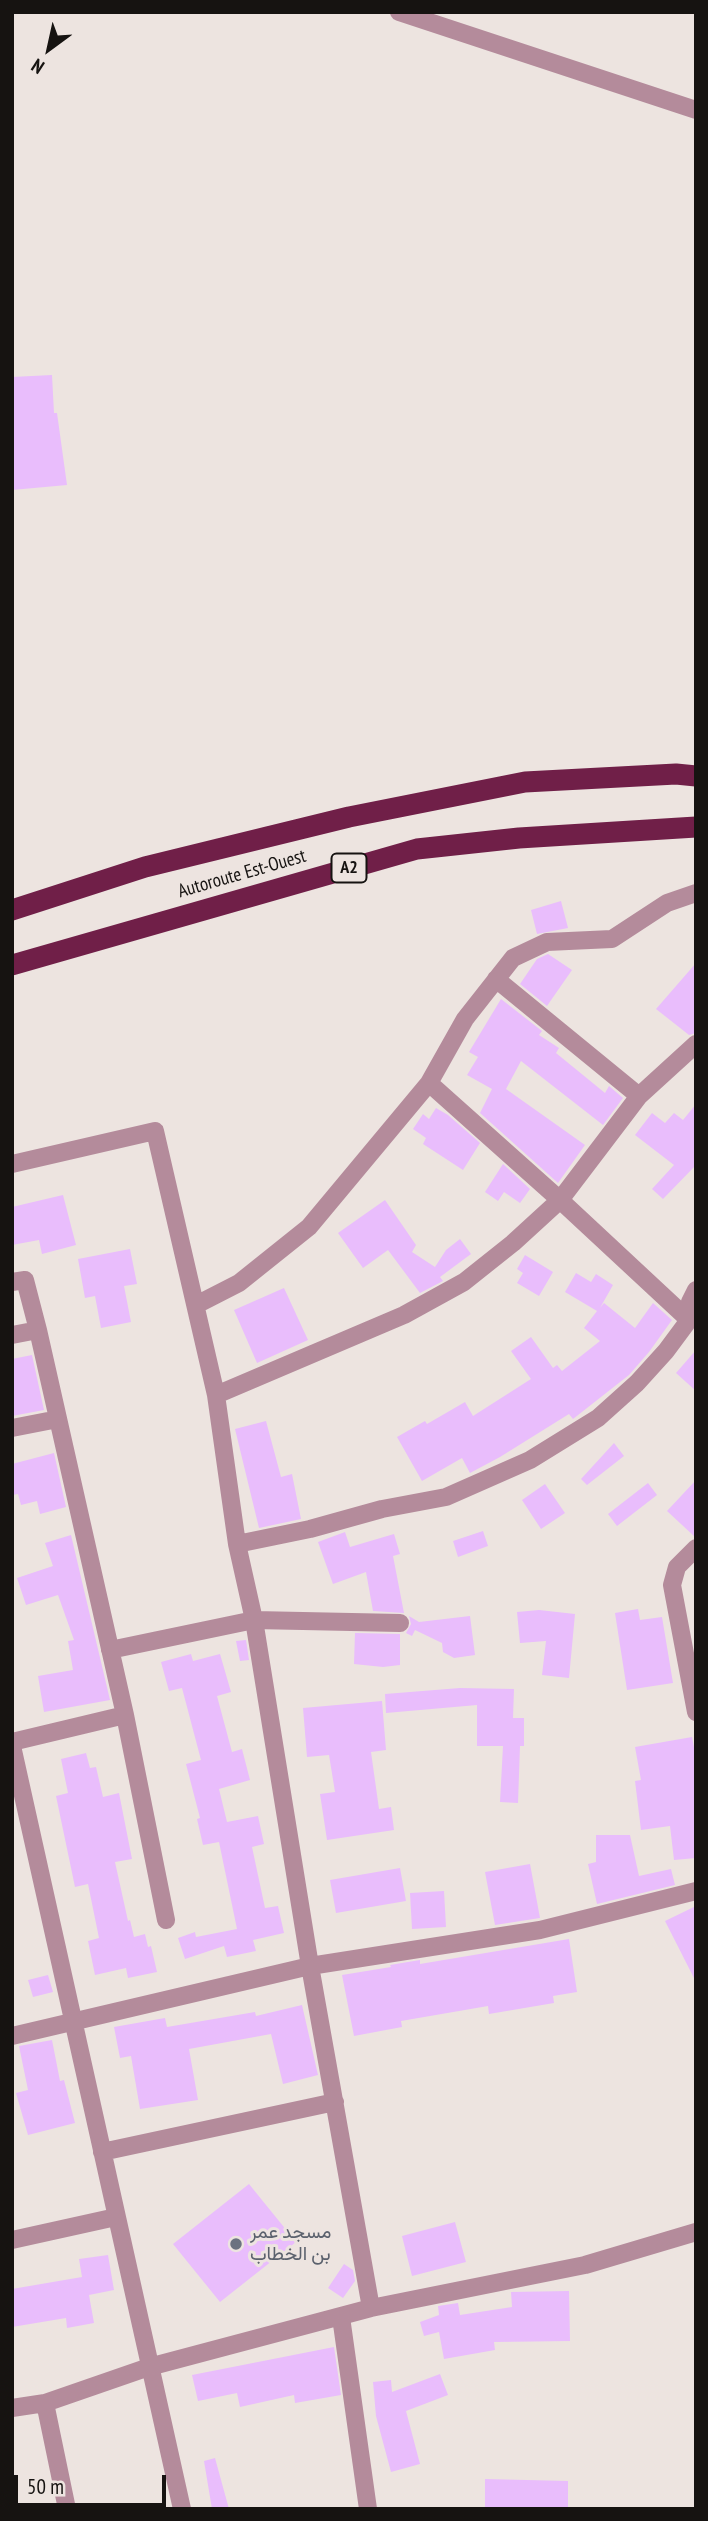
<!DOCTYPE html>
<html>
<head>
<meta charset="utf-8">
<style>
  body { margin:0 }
  #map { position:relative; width:708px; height:2521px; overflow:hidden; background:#ede4e0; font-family:"PT Sans Narrow",sans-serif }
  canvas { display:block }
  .frame { position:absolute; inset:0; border:14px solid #161311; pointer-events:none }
  .north { position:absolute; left:14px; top:14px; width:70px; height:70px; -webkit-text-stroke:5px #ede4e0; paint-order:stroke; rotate:213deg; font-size:19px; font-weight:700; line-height:28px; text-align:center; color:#161311 }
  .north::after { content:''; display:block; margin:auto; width:24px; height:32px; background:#161311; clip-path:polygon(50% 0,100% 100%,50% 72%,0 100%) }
  .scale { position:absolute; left:14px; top:2475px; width:152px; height:32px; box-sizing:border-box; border:4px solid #161311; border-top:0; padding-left:9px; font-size:21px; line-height:24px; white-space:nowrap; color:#161311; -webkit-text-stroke:5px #ede4e0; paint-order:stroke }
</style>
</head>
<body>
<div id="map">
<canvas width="708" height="2521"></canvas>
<div class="frame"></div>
<div class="north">N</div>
<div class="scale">50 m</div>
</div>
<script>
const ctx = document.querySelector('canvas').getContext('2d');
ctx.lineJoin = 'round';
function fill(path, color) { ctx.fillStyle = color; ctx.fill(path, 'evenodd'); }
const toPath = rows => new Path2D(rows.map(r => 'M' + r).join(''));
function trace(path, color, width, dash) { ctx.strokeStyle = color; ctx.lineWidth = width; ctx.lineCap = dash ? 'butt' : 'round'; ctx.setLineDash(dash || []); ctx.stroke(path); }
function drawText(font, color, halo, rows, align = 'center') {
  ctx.font = font + ' "PT Sans Narrow",Vazirmatn,sans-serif'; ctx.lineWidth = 6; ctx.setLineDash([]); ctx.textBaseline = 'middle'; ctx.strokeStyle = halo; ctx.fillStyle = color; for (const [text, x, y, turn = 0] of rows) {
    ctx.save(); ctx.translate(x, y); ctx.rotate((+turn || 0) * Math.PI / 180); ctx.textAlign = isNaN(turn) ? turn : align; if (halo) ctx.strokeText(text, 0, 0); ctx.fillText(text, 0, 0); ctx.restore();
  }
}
fill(toPath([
  [52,375,54,413,57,413,67,485,12,490,12,377],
  [561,901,568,928,537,934,531,910],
  [548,954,572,970,547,1006,520,984,537,959],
  [696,963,696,1033,689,1035,656,1009],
  [501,999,542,1031,539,1035,559,1048,556,1053,605,1093,609,1086,623,1098,603,1125,521,1061,506,1089,585,1145,558,1183,480,1113,492,1089,467,1075,478,1057,469,1052],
  [696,1104,696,1165,663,1199,652,1189,674,1165,635,1135,652,1113,665,1123,674,1113,683,1120],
  [436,1108,448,1115,480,1143,463,1170,423,1144,426,1138,413,1129,423,1114,429,1119],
  [503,1164,530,1189,520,1203,504,1192,498,1201,485,1192],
  [63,1195,76,1245,42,1254,39,1240,12,1245,12,1207],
  [385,1200,416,1245,412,1252,435,1267,446,1250,460,1239,471,1254,440,1277,443,1281,420,1293,388,1250,363,1268,338,1233],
  [130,1249,137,1284,124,1286,131,1322,101,1328,95,1296,85,1298,78,1259],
  [525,1255,553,1272,539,1296,517,1283,523,1273,517,1269],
  [576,1273,591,1282,596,1274,613,1285,600,1308,604,1303,635,1328,653,1303,672,1320,649,1352,629,1375,573,1419,569,1414,500,1457,470,1473,462,1458,422,1481,397,1437,425,1421,427,1424,465,1402,473,1416,531,1379,511,1351,531,1337,553,1368,557,1365,562,1371,600,1341,584,1328,597,1311,565,1292],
  [284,1288,308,1340,257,1363,234,1310],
  [696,1350,696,1391,676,1373],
  [32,1355,44,1410,12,1416,12,1359],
  [266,1421,281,1477,292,1474,301,1519,259,1528,235,1429],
  [614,1443,624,1456,587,1485,581,1479],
  [54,1453,66,1507,40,1514,37,1501,21,1505,18,1494,12,1495,12,1464],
  [696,1480,696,1537,695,1537,667,1511],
  [648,1483,657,1495,617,1526,608,1514],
  [545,1484,565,1513,541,1529,522,1500],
  [483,1531,488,1546,458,1557,453,1541],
  [345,1532,350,1547,394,1534,400,1554,393,1556,404,1613,373,1611,366,1572,333,1584,318,1542],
  [71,1535,110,1700,44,1712,38,1676,73,1670,68,1641,74,1640,58,1595,26,1605,17,1578,53,1566,45,1543],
  [638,1609,640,1620,662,1617,673,1683,627,1690,615,1613],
  [539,1610,575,1614,569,1678,542,1675,546,1641,520,1643,517,1612],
  [409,1616,419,1622,470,1616,475,1655,454,1658,443,1652,442,1643,415,1630,412,1636,406,1633,411,1624],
  [355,1633,400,1634,400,1665,383,1667,354,1664],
  [246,1640,249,1660,240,1661,236,1641],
  [191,1654,193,1661,220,1654,231,1692,217,1696,232,1752,242,1749,250,1780,219,1789,227,1822,258,1816,264,1844,252,1847,265,1908,278,1906,284,1933,253,1940,256,1951,227,1957,224,1946,185,1959,178,1938,195,1932,196,1937,237,1929,219,1842,203,1845,197,1819,200,1818,186,1764,201,1760,182,1688,169,1691,161,1662],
  [460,1688,514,1689,513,1718,524,1718,524,1746,520,1746,518,1803,500,1802,503,1746,477,1746,477,1705,386,1713,385,1694],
  [382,1701,386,1750,371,1752,379,1809,391,1807,394,1830,327,1840,320,1794,335,1792,329,1755,307,1757,303,1708],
  [692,1737,696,1758,696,1858,674,1860,670,1826,641,1830,635,1781,641,1780,635,1747],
  [86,1753,90,1768,96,1767,103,1797,119,1793,132,1859,115,1862,128,1921,130,1920,134,1937,145,1934,148,1947,151,1946,157,1972,128,1978,126,1968,95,1975,88,1941,99,1938,88,1884,75,1887,56,1796,68,1793,61,1759],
  [596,1835,630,1835,639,1876,671,1869,675,1885,597,1904,588,1864,596,1862],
  [530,1864,540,1918,495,1925,485,1872],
  [400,1868,406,1901,336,1913,330,1880],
  [444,1891,446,1927,412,1929,410,1893],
  [696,1906,696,1982,665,1921],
  [569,1939,577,1992,553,1996,554,2003,489,2014,488,2006,401,2021,402,2027,354,2036,342,1975,391,1967,390,1965,420,1960,420,1964],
  [48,1975,53,1992,33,1997,28,1980],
  [302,2005,318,2075,283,2084,271,2034,189,2049,198,2100,140,2109,131,2056,120,2058,114,2027,165,2018,167,2027,255,2012,256,2016],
  [52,2040,60,2081,64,2080,75,2123,28,2135,16,2093,28,2090,19,2046],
  [249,2184,296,2242,220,2302,173,2244],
  [455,2222,466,2262,412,2276,402,2236],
  [108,2255,114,2290,89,2295,94,2323,67,2328,66,2318,12,2327,12,2289,82,2277,79,2259],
  [344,2264,353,2270,355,2281,343,2298,328,2288],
  [569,2291,570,2341,494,2342,495,2350,444,2359,439,2332,424,2336,420,2322,439,2315,438,2306,458,2303,460,2315,512,2307,511,2292],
  [334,2347,341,2395,295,2403,294,2395,240,2407,237,2393,198,2401,192,2375],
  [440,2374,448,2395,406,2411,420,2464,391,2472,376,2416,373,2382,391,2380,392,2392],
  [215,2458,229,2509,212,2509,204,2461],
  [485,2479,568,2481,568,2509,485,2509]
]), '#e9bdfc');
trace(toPath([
  [399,12,696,110],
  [496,979,639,1096],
  [429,1083,560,1200,689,1320],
  [12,1164,155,1131,216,1395,237,1544,254,1620,310,1966,371,2308],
  [12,1282,25,1280,38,1330,125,1715,166,1920],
  [196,1305,239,1283,309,1227,429,1083,465,1019,513,958,547,942,612,939,667,903,696,893],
  [12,1335,38,1330],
  [216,1395,404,1315,464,1282,513,1243,560,1200,639,1096,696,1044],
  [12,1428,58,1419],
  [237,1544,310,1529,382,1509,446,1497,530,1460,598,1418,637,1383,666,1351,689,1320,690,1302,696,1290],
  [696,1548,677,1567,672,1585,696,1712],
  [110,1650,254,1620,400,1623],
  [12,1742,125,1715],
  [12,1746,182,2509],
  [12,2036,310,1966,540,1930,696,1891],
  [102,2152,335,2102],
  [12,2240,116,2217],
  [341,2317,368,2509],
  [45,2403,67,2509],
  [12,2408,45,2403,149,2367,371,2308,585,2265,696,2232]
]), '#b48b9b', 18);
trace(toPath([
  [12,910,145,867,349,817,525,782,676,774,696,776],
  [12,965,417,849,519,838,696,827]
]), '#701f48', 21);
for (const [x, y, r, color] of [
  [236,2244,7,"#6b7280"]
]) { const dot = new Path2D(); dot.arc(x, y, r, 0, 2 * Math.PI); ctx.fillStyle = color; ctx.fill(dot); trace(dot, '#ede4e0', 2.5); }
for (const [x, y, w] of [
  [349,868,35]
]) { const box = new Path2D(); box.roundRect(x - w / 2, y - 14.5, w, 29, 5); ctx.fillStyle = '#ede4e0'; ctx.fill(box); trace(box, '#161311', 2); }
drawText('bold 18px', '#161311', null, [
  ["A2",349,868]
]);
drawText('19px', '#161311', '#ede4e0', [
  ["Autoroute Est-Ouest",242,874,-16]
]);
drawText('19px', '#5b616d', '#ede4e0', [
  ["مسجد عمر",250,2233],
  ["بن الخطاب",250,2255]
], 'left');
</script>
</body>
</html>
